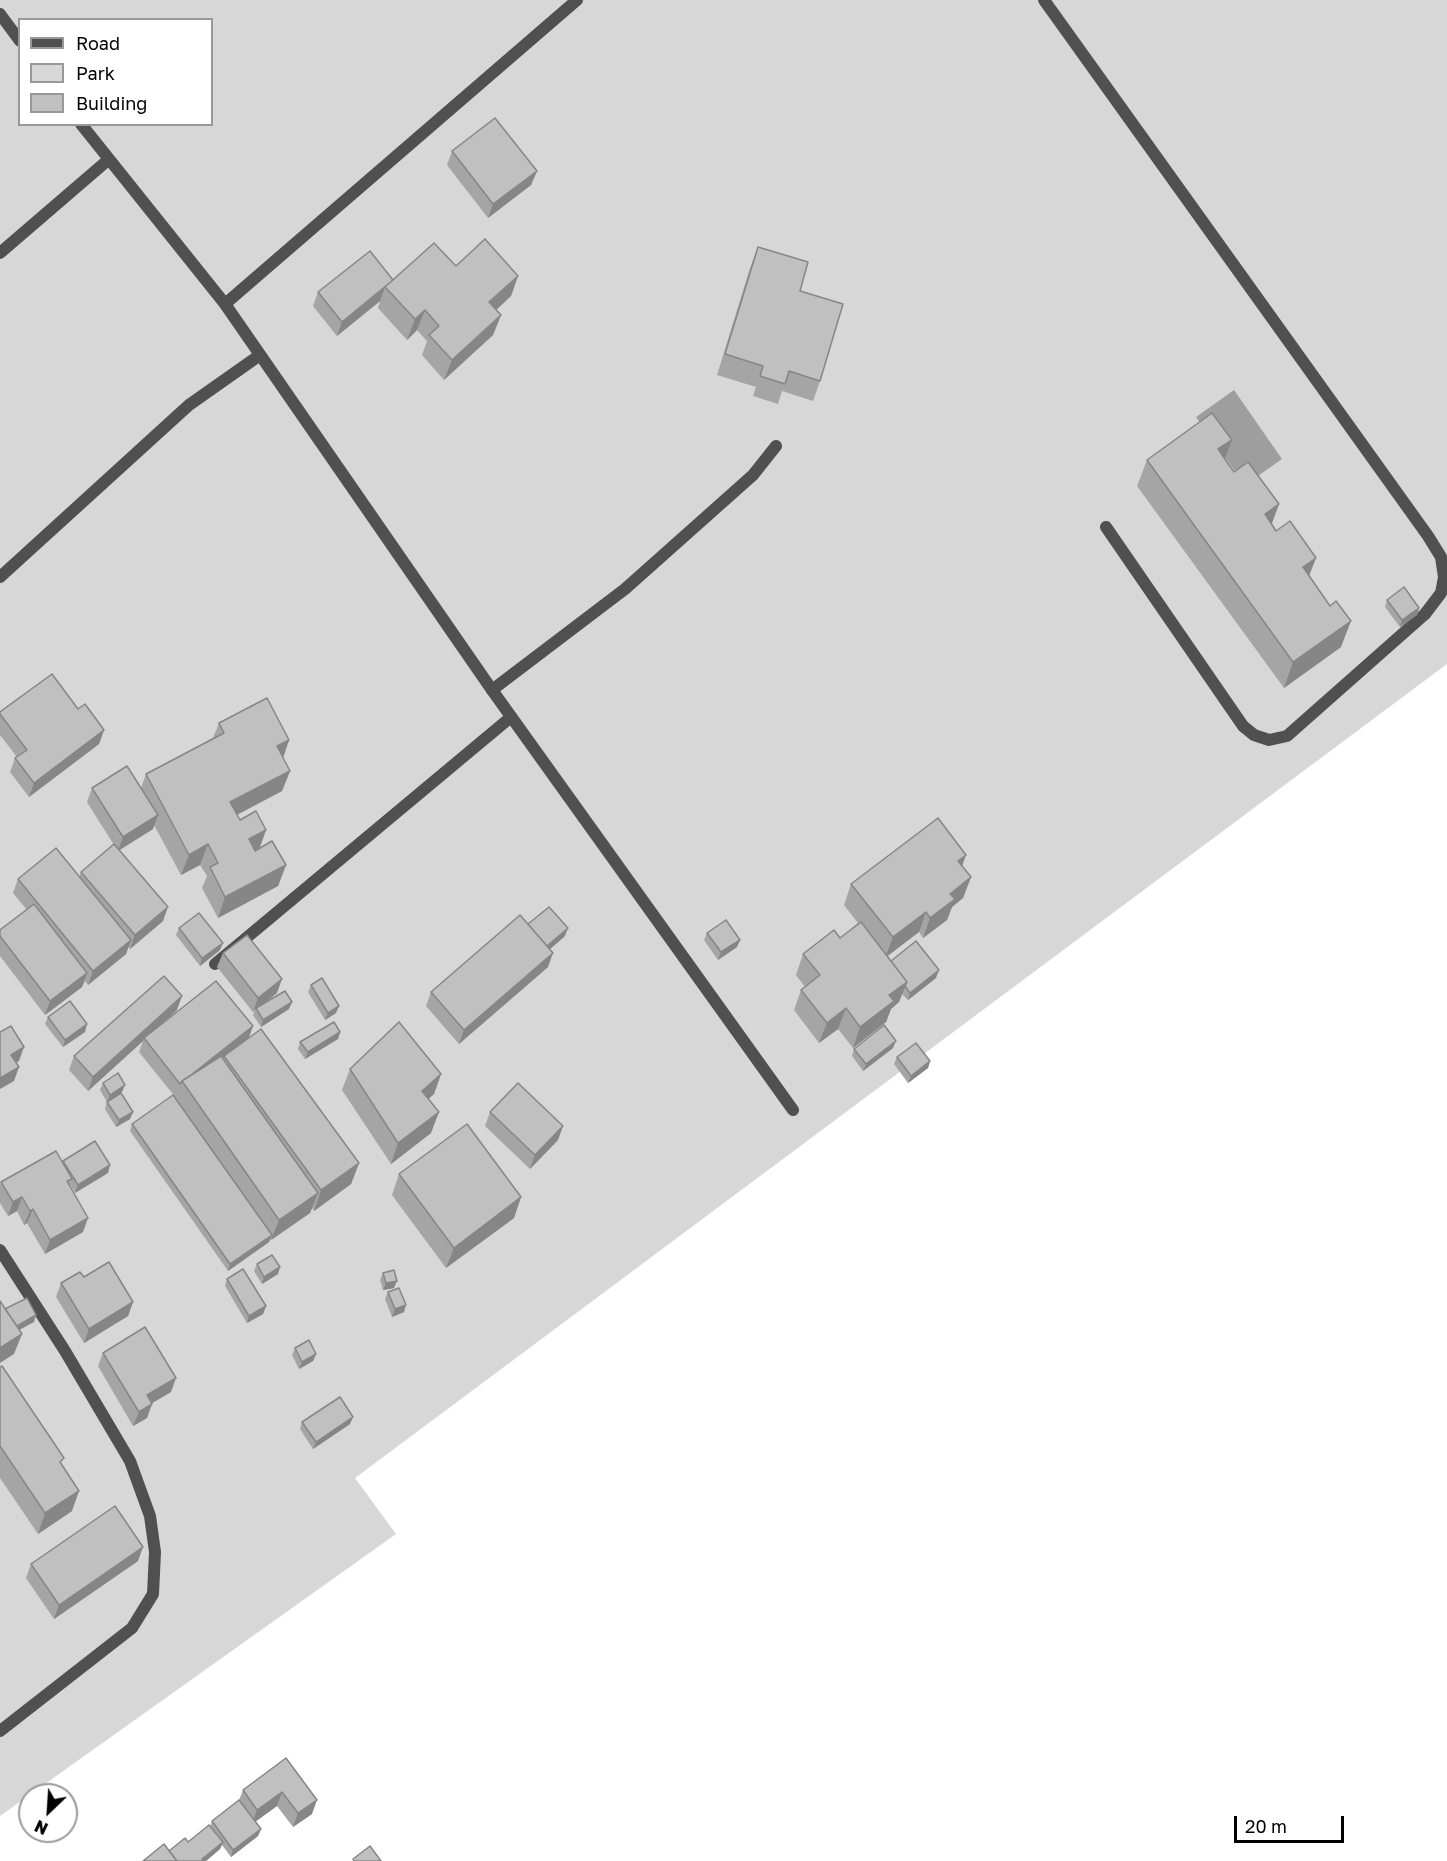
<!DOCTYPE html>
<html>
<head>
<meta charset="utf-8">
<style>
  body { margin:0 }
  #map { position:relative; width:1447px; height:1861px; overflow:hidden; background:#fff; font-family:"Golos Text",sans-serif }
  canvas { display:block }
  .legend { position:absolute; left:18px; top:18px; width:195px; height:108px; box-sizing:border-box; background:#fff; border:2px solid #999; margin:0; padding:8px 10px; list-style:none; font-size:18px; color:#000 }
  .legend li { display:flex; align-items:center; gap:12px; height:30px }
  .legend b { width:30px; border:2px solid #999 }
  .north { position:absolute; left:18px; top:1783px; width:60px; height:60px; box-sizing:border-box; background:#fff; border:2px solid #999; border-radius:50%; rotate:205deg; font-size:16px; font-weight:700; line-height:24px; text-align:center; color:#000 }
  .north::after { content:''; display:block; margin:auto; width:21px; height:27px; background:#000; clip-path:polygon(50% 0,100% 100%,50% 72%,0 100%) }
  .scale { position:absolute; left:1234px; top:1816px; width:110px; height:27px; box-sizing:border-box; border:3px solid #000; border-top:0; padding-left:8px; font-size:18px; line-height:21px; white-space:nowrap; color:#000; -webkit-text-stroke:4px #fff; paint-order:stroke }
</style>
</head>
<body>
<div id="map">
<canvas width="1447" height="1861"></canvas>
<ul class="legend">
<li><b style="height:8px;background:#505050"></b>Road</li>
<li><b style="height:16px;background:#d7d7d7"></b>Park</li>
<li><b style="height:16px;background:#c0c0c0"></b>Building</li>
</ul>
<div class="north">N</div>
<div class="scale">20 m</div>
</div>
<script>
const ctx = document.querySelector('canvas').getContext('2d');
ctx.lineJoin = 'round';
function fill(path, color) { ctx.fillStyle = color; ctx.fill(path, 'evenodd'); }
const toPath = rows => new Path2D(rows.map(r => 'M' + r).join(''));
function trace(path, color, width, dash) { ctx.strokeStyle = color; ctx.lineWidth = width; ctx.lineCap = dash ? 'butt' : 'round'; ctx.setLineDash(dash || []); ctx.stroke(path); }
fill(toPath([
  [0,0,1447,0,1447,664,355,1478,396,1534,0,1816],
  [20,20,212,20,212,124,20,124]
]), '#d7d7d7');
fill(toPath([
  [1234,390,1282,459,1245,485,1196,417]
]), '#9e9e9e');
trace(toPath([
  [1106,527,1243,726,1254,735,1269,740,1287,736,1425,614],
  [0,577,189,405,260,355],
  [492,690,625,589,753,475,776,446],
  [215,964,511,717]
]), '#505050', 12);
trace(toPath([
  [1044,0,1428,536,1441,557,1444,577,1441,593,1425,614],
  [0,14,20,41],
  [81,124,225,304,492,690,793,1110],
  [0,253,108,160],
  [225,304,577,0],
  [0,1250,65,1351,130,1461,150,1516,155,1552,153,1594,132,1628,0,1731]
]), '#505050', 12);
fill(toPath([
  [452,151,537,171,531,185,488,218,447,165],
  [758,247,800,291,820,381,813,401,782,391,778,404,753,396,756,387,717,375,750,268],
  [456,266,518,276,511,296,496,310,501,315,493,335,444,380,422,355,427,341,417,330,407,340,378,308,380,301,337,336,313,306,318,292,393,280],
  [1232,440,1225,459,1234,472,1279,504,1272,524,1309,576,1341,647,1284,688,1137,486,1147,460],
  [1387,600,1419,608,1417,615,1400,627,1385,607],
  [78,709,104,730,99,744,29,797,10,772,15,758,17,757,0,735,0,712],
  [219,723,289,740,283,758,290,771,282,791,237,815,240,820,266,830,259,848,286,865,278,886,218,918,202,888,207,876,200,865,181,875,154,825,153,829,119,850,163,921,130,949,128,947,126,954,88,985,85,981,82,987,45,1015,0,956,0,930,27,910,13,893,18,879,79,877,81,872,114,845,87,802,92,788,141,788,146,774,213,738],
  [962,866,971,877,963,898,952,907,947,920,923,938,919,932,887,956,891,961,936,978,908,1000,902,994,899,1002,891,1009,886,1022,853,1048,838,1029,819,1043,794,1010,801,990,805,987,796,975,803,954,840,938,858,923,844,905,851,884],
  [528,924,565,936,550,949,548,967,459,1044,426,1006,431,992],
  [179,928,220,950,200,966,176,935],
  [707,933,740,940,737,947,718,960,704,940],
  [223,953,277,993,264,1003,289,1009,261,1027,253,1015,255,1010,253,1012,217,967],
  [311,985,336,1013,325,1020,308,992],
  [177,1010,162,1024,253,1026,248,1038,359,1163,351,1184,314,1211,312,1208,310,1213,271,1240,270,1239,269,1242,228,1271,130,1131,132,1124,175,1098,176,1098,139,1052,143,1041,88,1091,69,1070,74,1056],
  [48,1017,85,1032,63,1047,45,1024],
  [340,1032,338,1039,305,1059,298,1049,300,1042],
  [893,1048,863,1071,852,1056,854,1049],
  [897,1057,930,1061,928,1068,908,1083,894,1064],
  [350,1069,441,1074,434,1094,428,1099,431,1133,391,1164,342,1090],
  [103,1083,122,1092,121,1093,130,1119,116,1127,105,1109,107,1102,100,1090],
  [490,1112,558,1140,530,1169,485,1126],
  [62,1162,108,1173,75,1193,70,1184,83,1232,45,1254,27,1223,24,1225,17,1211,8,1216,0,1203,0,1185,1,1182],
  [399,1174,521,1197,514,1218,446,1268,392,1195],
  [257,1264,278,1274,262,1284,254,1271],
  [383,1273,394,1288,383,1290,380,1280],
  [84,1277,133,1302,128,1316,84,1343,56,1297,61,1283],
  [227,1279,266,1306,263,1314,247,1323,225,1286],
  [388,1292,404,1312,392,1317,385,1299],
  [295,1348,316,1354,313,1361,299,1369,292,1355],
  [103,1353,171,1392,152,1403,147,1418,133,1426,98,1366],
  [0,1367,62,1465,72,1511,38,1534,0,1478],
  [302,1422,350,1424,313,1449,300,1429],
  [138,1561,54,1619,26,1578,31,1564],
  [286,1758,312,1814,293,1827,277,1806,255,1822,261,1829,258,1836,231,1857,222,1845,220,1849,206,1861,143,1861,169,1851,188,1842,210,1827,212,1821,239,1800,243,1790]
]), '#a5a5a5');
fill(toPath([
  [537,171,531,185,488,218,493,204],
  [518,276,511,296,482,323,489,302],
  [385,287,380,301,337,336,342,322],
  [425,310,417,330,407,340,415,319],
  [501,315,493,335,444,380,452,360],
  [1232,440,1222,466,1218,449],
  [1279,504,1269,530,1265,514],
  [1316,558,1306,584,1303,567],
  [1419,608,1417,615,1400,627,1402,620],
  [1351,621,1341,647,1284,688,1293,662],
  [104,730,99,744,29,797,34,783],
  [289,740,282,761,277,746],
  [290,771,282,791,223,822,230,802],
  [158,815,153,829,118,851,123,837],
  [266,830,259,850,241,859,249,839],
  [208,844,200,865,181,875,189,855],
  [966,855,959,875,958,861],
  [286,865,278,886,218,918,225,897],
  [971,877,963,898,952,907,947,920,923,938,930,918,950,894],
  [168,907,163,921,130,949,135,935],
  [926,912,919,932,885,958,893,937],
  [568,928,565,936,541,957,543,950],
  [131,940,126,954,88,985,93,971],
  [740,940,737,947,718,960,721,952],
  [223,943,220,950,200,966,202,958],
  [553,953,548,967,459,1044,464,1030],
  [939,970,936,978,908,1000,910,993],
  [87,973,82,987,45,1015,50,1001],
  [282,979,277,993,257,1009,256,1008,253,1012,258,998],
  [907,982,899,1002,891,1009,886,1022,853,1048,860,1027,889,995],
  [182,996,177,1010,145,1039,144,1038,143,1041,88,1091,93,1077],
  [292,1002,289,1009,261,1027,263,1020],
  [339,1006,336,1013,325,1020,328,1013],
  [846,1008,838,1029,819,1043,827,1023],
  [87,1024,85,1032,63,1047,65,1040],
  [253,1026,248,1040,224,1056,222,1061,182,1082],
  [340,1032,338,1039,305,1059,308,1052],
  [896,1041,893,1048,863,1071,866,1064],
  [24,1047,19,1061,6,1069,11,1055],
  [930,1061,928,1068,908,1083,911,1076],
  [19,1067,14,1081,0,1089,0,1078],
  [441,1074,434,1094,414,1112,422,1091],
  [125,1085,122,1092,107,1102,110,1095],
  [133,1112,130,1119,116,1127,119,1120],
  [439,1112,431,1133,391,1164,398,1143],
  [563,1126,558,1140,530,1169,535,1155],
  [359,1163,351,1184,314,1211,321,1190],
  [110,1165,108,1173,75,1193,78,1185],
  [318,1193,310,1213,271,1240,279,1220],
  [22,1197,17,1211,8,1216,13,1202],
  [521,1197,514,1218,446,1268,454,1248],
  [33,1209,27,1223,24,1225,30,1211],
  [88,1218,83,1232,45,1254,50,1240],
  [272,1235,269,1242,228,1271,230,1264],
  [280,1267,278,1274,262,1284,264,1277],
  [397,1281,394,1288,383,1290,386,1283],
  [133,1302,128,1316,84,1343,89,1329],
  [406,1305,404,1312,392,1317,395,1309],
  [266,1306,263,1314,247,1323,249,1316],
  [36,1315,34,1322,12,1334,15,1327],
  [22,1334,14,1354,0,1363,0,1348],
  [316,1354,313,1361,299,1369,302,1362],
  [176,1378,171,1392,142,1409,147,1395],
  [152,1404,147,1418,133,1426,139,1412],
  [353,1417,350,1424,313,1449,316,1442],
  [79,1491,72,1511,38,1534,45,1513],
  [143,1547,138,1561,54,1619,59,1605],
  [282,1792,277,1806,252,1824,257,1810],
  [317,1800,312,1814,293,1827,298,1813],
  [261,1829,258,1836,231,1857,233,1850],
  [223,1842,220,1849,206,1861,201,1861,202,1859]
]), '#868686');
const building = toPath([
  [495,118,537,171,493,204,452,151,495,118],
  [485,239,518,276,489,302,501,315,452,360,429,335,439,326,425,310,415,319,385,287,434,243,456,266,485,239],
  [758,247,808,262,800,291,843,304,820,381,789,371,785,384,760,376,763,366,725,354,758,247],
  [370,251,393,280,342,322,318,292,370,251],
  [1212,413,1232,440,1218,449,1234,472,1248,462,1279,504,1265,514,1276,531,1290,521,1316,558,1303,567,1330,606,1336,601,1351,621,1293,662,1147,460,1212,413],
  [1404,587,1419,608,1402,620,1387,600,1404,587],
  [52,674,78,709,85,704,104,730,34,783,15,758,27,750,0,714,0,712,52,674],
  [267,698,289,740,277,746,290,771,230,802,240,820,256,811,266,830,249,839,255,851,272,841,286,865,225,897,210,867,218,863,208,844,189,855,146,774,224,733,219,723,267,698],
  [127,766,158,815,123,837,92,788,127,766],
  [938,818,966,855,958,861,971,877,950,894,955,899,930,918,926,912,893,937,851,884,938,818],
  [114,844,168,907,135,935,81,872,114,844],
  [56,848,131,940,93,971,18,879,56,848],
  [34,904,87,973,50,1001,0,936,0,930,34,904],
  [549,907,568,928,547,946,528,924,549,907],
  [199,913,223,943,202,958,179,928,199,913],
  [520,915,553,953,464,1030,431,992,520,915],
  [726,920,740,940,721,952,707,933,726,920],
  [861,922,907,982,889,995,894,1001,860,1027,846,1008,827,1023,801,990,820,975,803,954,834,930,840,938,861,922],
  [247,935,282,979,258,998,223,953,247,935],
  [916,941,939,970,910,993,905,986,907,982,891,961,916,941],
  [164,976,182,996,93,1077,74,1056,164,976],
  [322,978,339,1006,328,1013,311,985,322,978],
  [216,981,253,1026,191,1075,182,1081,180,1084,144,1038,216,981],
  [285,991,292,1002,263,1020,256,1008,285,991],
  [70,1001,87,1024,65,1040,48,1017,70,1001],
  [334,1022,340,1032,308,1052,300,1042,334,1022],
  [399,1022,441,1074,422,1091,439,1112,398,1143,350,1069,399,1022],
  [884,1025,896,1041,866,1064,854,1049,884,1025],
  [11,1026,24,1047,11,1055,19,1067,0,1078,0,1032,11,1026],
  [261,1029,359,1163,321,1190,224,1056,261,1029],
  [916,1043,930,1061,911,1076,897,1057,916,1043],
  [221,1056,318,1193,279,1220,182,1081,221,1056],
  [118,1073,125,1085,110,1095,103,1083,118,1073],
  [518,1083,563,1126,535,1155,490,1112,518,1083],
  [121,1093,133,1112,119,1120,107,1102,121,1093],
  [173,1095,272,1235,230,1264,132,1124,173,1095],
  [467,1124,521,1197,454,1248,399,1174,467,1124],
  [95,1141,110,1165,78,1185,63,1161,95,1141],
  [56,1151,72,1179,67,1181,88,1218,50,1240,33,1209,30,1211,22,1197,13,1202,1,1182,56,1151],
  [272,1255,280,1267,264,1277,257,1264,272,1255],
  [109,1262,133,1302,89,1329,61,1283,80,1272,84,1277,109,1262],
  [243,1269,266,1306,249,1316,227,1279,243,1269],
  [394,1270,397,1281,386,1283,383,1273,394,1270],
  [399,1288,406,1305,395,1309,388,1292,399,1288],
  [27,1298,36,1315,17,1326,5,1309,27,1298],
  [0,1301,22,1334,0,1348,0,1301],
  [145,1327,176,1378,147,1395,152,1404,139,1412,103,1353,145,1327],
  [309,1340,316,1354,302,1362,295,1348,309,1340],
  [2,1366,64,1458,60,1462,79,1491,45,1513,0,1446,0,1367,2,1366],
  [340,1397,353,1417,316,1442,302,1422,340,1397],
  [115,1506,143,1547,59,1605,31,1564,115,1506],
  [286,1758,317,1800,298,1813,282,1792,257,1810,243,1790,286,1758],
  [239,1800,261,1829,233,1850,212,1821,239,1800],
  [209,1825,223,1842,202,1859,204,1861,177,1861,169,1851,185,1838,188,1842,209,1825],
  [164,1844,177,1861,143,1861,164,1844],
  [370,1846,381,1861,354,1861,353,1859,370,1846]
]);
fill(building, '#c0c0c0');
trace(building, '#868686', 1.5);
</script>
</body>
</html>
